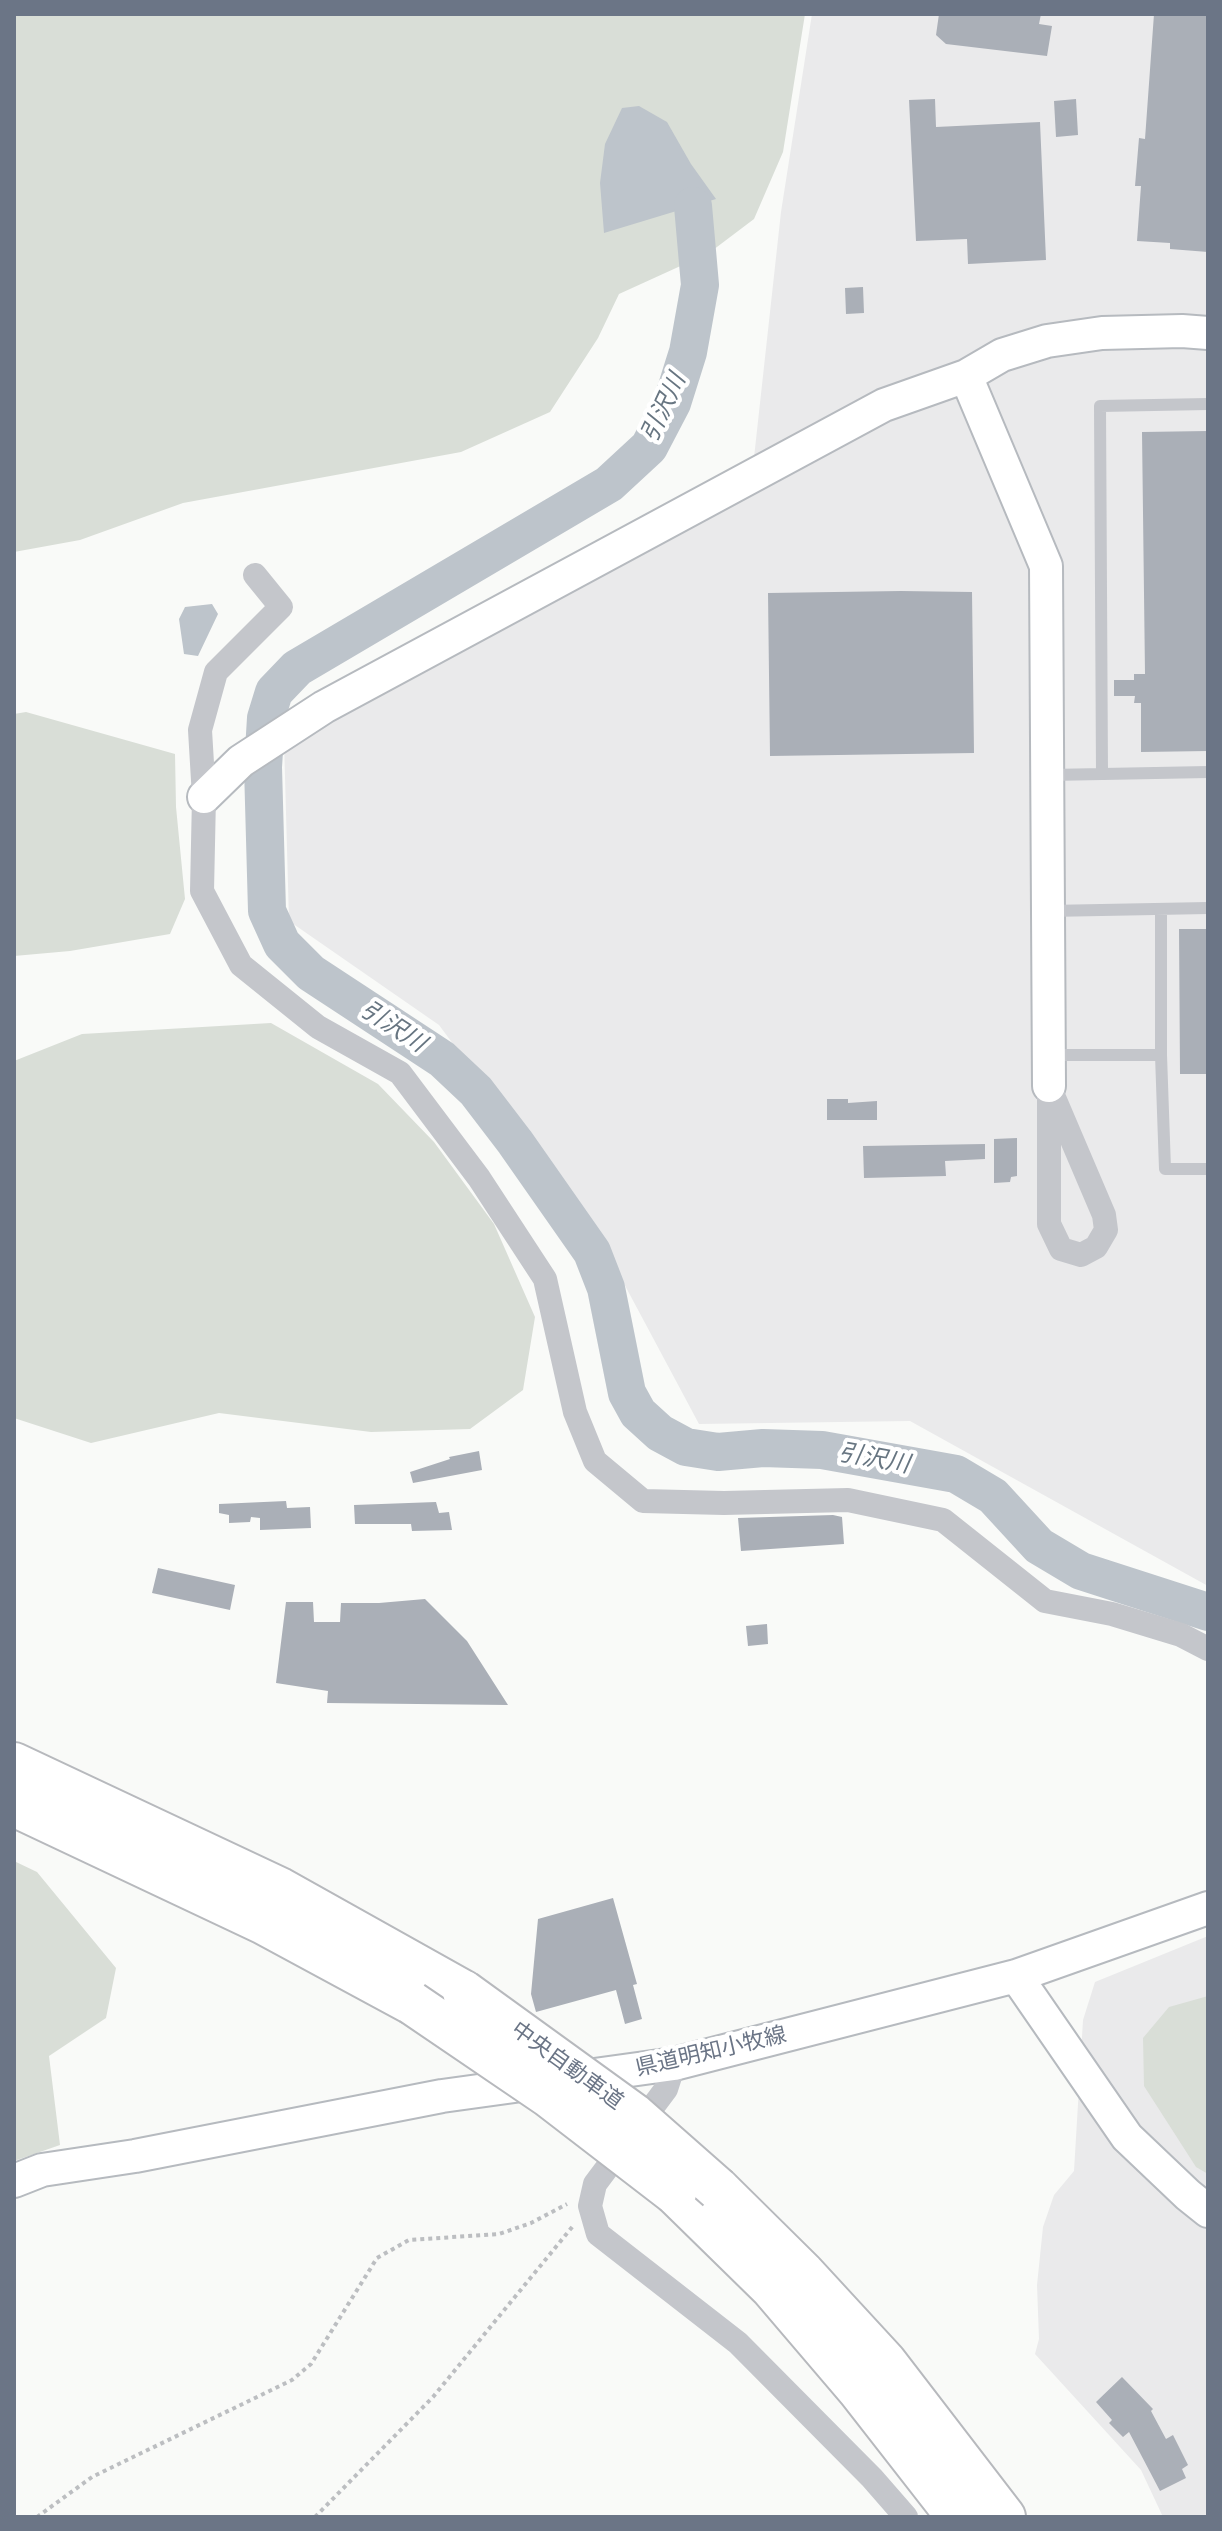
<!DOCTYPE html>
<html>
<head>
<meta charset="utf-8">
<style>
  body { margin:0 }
  #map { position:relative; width:1222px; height:2531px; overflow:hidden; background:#f9faf8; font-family:Rubik,sans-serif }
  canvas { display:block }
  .frame { position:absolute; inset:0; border:16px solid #6b7586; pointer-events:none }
</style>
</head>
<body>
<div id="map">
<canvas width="1222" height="2531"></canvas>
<div class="frame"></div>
</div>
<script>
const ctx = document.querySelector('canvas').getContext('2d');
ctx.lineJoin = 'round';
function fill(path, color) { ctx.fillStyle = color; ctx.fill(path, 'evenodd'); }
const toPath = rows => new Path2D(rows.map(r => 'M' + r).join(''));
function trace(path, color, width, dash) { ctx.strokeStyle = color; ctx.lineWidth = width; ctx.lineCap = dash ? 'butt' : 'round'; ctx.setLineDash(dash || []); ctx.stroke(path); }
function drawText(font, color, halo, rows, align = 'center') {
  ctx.font = font + ' Rubik,"Noto Sans JP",sans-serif'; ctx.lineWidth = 8; ctx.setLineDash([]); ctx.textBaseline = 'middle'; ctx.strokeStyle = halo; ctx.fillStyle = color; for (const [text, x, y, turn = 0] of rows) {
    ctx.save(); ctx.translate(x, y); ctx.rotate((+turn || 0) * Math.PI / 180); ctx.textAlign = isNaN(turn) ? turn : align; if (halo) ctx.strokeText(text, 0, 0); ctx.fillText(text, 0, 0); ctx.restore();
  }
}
fill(toPath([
  [812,14,1208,14,1208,1586,910,1421,699,1424,606,1250,439,1025,289,921,284,741,750,494,781,212],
  [1208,1936,1208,2517,1163,2517,1141,2470,1035,2354,1039,2339,1037,2285,1043,2227,1054,2195,1074,2171,1083,2020,1095,1982]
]), '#eaeaeb');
fill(toPath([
  [14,14,805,14,783,152,754,219,709,253,619,294,598,338,550,412,461,452,183,503,80,540,14,552],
  [26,712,175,754,176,807,185,899,170,934,70,951,14,956,14,714],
  [271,1023,378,1084,434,1142,494,1224,535,1317,523,1390,470,1429,371,1432,219,1413,91,1443,14,1418,14,1061,82,1034],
  [14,1861,37,1872,116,1968,106,2018,49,2056,60,2145,14,2161],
  [1208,1996,1208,2174,1196,2167,1144,2086,1143,2038,1169,2007]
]), '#d9ded7');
fill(toPath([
  [639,106,667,122,691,164,716,199,604,233,600,183,605,144,622,108],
  [212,604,218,614,198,656,184,654,179,619,185,607]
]), '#bdc4cb');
trace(toPath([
  [693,206,700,285,688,352,672,403,649,447,609,484,297,668,274,692,266,718,263,767,267,911,282,944,311,973,442,1059,476,1091,515,1142,592,1252,606,1288,627,1393,638,1413,660,1433,686,1447,718,1452,763,1448,822,1450,956,1474,993,1496,1039,1546,1081,1571,1208,1612]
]), '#bdc4cb', 38);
fill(toPath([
  [939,14,1041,14,1039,24,1052,26,1047,56,946,44,936,35],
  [1154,14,1208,14,1208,252,1170,249,1170,243,1137,241,1141,186,1135,186,1139,138,1145,139],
  [935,99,936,127,1040,122,1046,260,968,264,967,239,916,241,909,100],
  [1076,99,1078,135,1056,137,1054,101],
  [863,287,864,313,846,314,845,288],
  [1208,431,1208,751,1141,752,1141,703,1134,703,1135,696,1114,696,1114,680,1134,680,1134,674,1145,674,1142,432],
  [901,591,972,592,974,753,770,756,768,593],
  [1179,929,1208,929,1208,1074,1180,1074],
  [827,1099,848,1099,848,1103,877,1101,877,1120,827,1120],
  [1017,1138,1017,1176,1011,1177,1010,1182,994,1183,994,1139],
  [985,1144,985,1159,945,1161,946,1176,864,1178,863,1146],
  [479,1451,482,1470,413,1483,410,1472,450,1459,449,1457],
  [286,1501,287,1508,310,1507,311,1528,260,1530,260,1518,251,1517,250,1522,229,1523,229,1515,219,1513,219,1504],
  [436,1502,439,1513,449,1512,452,1530,412,1531,411,1524,355,1524,354,1505],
  [833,1515,842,1517,844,1544,741,1551,738,1518],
  [158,1568,235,1585,230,1610,152,1593],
  [425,1599,467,1641,508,1705,327,1703,328,1691,276,1683,286,1602,313,1602,314,1622,340,1622,341,1603,379,1603],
  [767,1624,768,1644,748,1646,746,1626],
  [613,1898,637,1984,633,1985,642,2019,625,2024,616,1990,536,2012,531,1994,538,1919],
  [1122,2377,1153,2409,1151,2411,1166,2439,1173,2435,1188,2465,1182,2469,1186,2478,1160,2491,1129,2432,1123,2437,1109,2423,1112,2420,1096,2402]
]), '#aaafb7');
const secondary = toPath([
  [966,376,1046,566,1049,1086],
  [204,797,241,761,324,707,884,405,966,376,1002,355,1047,341,1102,333,1182,331,1208,333],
  [1016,1976,1127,2137,1188,2195,1208,2211],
  [14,2181,42,2170,135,2156,442,2096,674,2064,1016,1976,1208,1908]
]);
const highway = toPath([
  [14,1764,280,1889,464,1992],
  [14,1805,264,1923,412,2003],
  [718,2189,803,2273,885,2362,1004,2517],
  [675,2193,772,2288,859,2390,958,2517]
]);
trace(secondary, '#b6babf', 36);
trace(highway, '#b7b9bd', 46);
trace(toPath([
  [37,2517,92,2477,292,2380,311,2364,377,2258,409,2240,499,2234,531,2223,567,2204],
  [315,2517,433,2397,573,2226]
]), '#bcbec1', 4, [4, 4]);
trace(toPath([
  [1102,774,1100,406,1208,404],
  [1050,775,1208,772],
  [1161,909,1161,1055,1165,1169,1208,1169],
  [1048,911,1208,908],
  [1052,1055,1161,1055]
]), '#c4c6cb', 12);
trace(toPath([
  [255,575,281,607,216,672,200,730,204,797,202,891,241,965,318,1027,400,1073,479,1178,545,1279,575,1412,595,1461,643,1501,724,1503,848,1500,943,1520,1045,1601,1112,1614,1181,1635,1208,1649],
  [1049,1086,1104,1215,1106,1230,1096,1247,1081,1255,1061,1249,1049,1224,1049,1086],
  [674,2064,666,2089,595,2184,590,2206,598,2234,738,2343,872,2478,906,2517]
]), '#c4c6cb', 24);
trace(secondary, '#fff', 32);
trace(highway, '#fff', 42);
const highwayBridge = toPath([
  [464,1992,634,2115,718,2189],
  [412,2003,549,2096,675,2193]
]);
trace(highwayBridge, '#b7b9bd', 46, []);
trace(highwayBridge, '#fff', 42);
drawText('22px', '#6b7586', '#fff', [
  ["県道明知小牧線",711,2052,-13],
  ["中央自動車道",567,2066,36]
]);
drawText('italic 24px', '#677581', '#fff', [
  ["引沢川",664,408,-65],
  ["引沢川",393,1027,33],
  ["引沢川",874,1459,10]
]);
</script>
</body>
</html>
